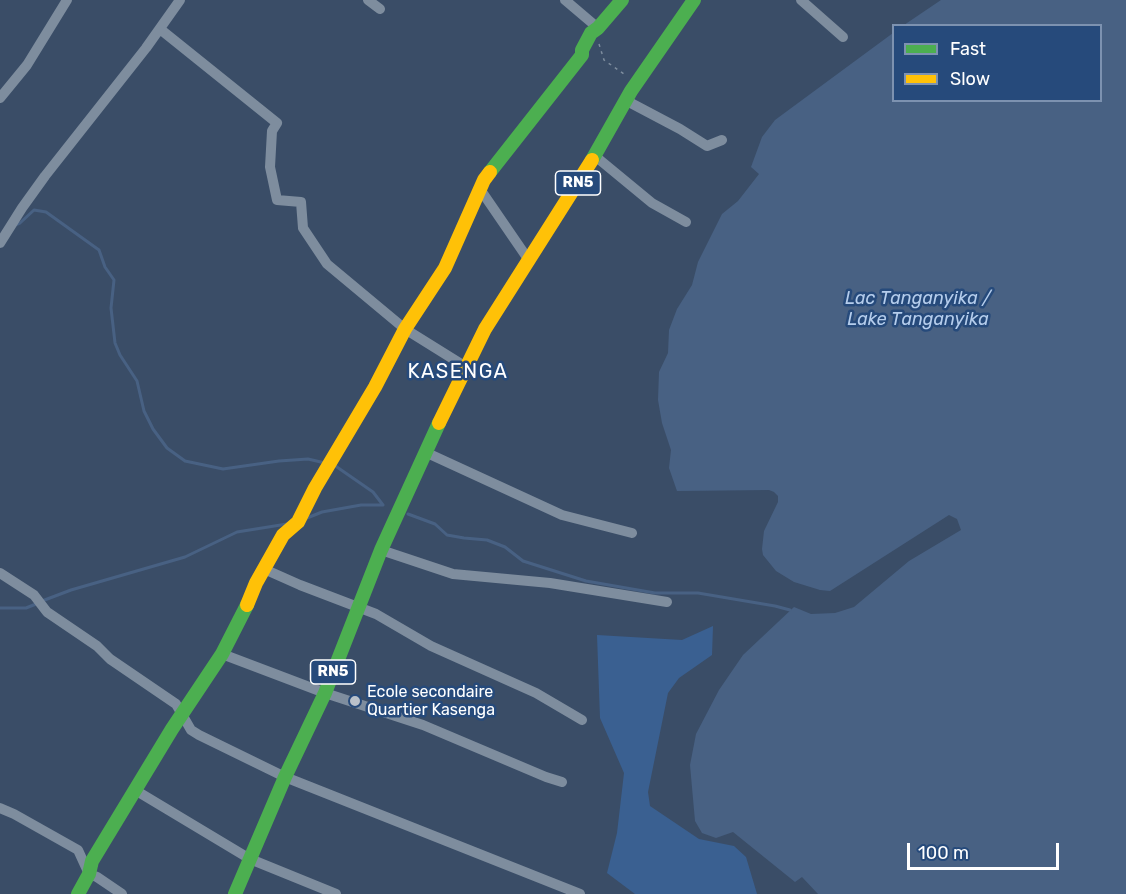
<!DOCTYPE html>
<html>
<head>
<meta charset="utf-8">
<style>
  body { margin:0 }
  #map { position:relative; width:1126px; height:894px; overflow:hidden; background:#3a4d67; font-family:Rubik,sans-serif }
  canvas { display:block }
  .legend { position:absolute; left:892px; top:24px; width:210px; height:78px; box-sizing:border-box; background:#264a7b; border:2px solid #7d92b0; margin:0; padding:8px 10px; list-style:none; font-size:18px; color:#fff }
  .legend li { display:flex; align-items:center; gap:12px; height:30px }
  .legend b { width:30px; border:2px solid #7d92b0 }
  .scale { position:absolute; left:907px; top:843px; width:152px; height:27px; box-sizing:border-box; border:3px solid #fff; border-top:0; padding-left:8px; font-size:18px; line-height:21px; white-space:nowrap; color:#fff; -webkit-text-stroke:4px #264a7b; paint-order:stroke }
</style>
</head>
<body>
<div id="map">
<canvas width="1126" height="894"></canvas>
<ul class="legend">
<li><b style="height:8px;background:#4caf50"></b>Fast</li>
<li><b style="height:8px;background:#ffc107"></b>Slow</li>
</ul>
<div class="scale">100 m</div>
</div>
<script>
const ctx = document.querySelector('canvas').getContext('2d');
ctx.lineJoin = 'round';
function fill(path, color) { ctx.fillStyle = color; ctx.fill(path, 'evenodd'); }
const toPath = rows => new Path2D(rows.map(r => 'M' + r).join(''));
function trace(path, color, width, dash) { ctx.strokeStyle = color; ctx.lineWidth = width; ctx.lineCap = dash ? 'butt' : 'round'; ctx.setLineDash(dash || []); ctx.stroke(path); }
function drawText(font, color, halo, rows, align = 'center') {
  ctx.font = font + ' Rubik,sans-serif'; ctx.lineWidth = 5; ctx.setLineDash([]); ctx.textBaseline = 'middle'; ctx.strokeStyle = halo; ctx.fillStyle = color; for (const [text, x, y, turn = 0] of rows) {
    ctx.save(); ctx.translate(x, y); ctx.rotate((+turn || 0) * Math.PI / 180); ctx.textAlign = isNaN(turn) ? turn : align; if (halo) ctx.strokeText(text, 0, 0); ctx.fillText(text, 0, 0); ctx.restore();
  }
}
fill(toPath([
  [713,626,712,655,679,678,668,693,648,792,650,806,699,839,734,846,746,857,757,894,635,894,607,873,617,833,624,773,600,718,597,635,682,640]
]), '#3a6091');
fill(toPath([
  [941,0,1126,0,1126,894,818,894,802,877,795,882,733,832,716,838,702,833,695,821,690,765,696,734,719,690,743,655,794,607,811,614,835,613,854,607,909,561,961,530,957,519,949,515,830,591,820,590,794,582,776,571,763,555,762,549,764,531,778,502,778,496,774,492,769,490,677,491,669,468,671,450,662,423,658,400,659,372,668,353,669,330,677,309,692,285,698,262,722,214,738,201,759,174,751,167,762,137,775,120,893,33,894,100,1100,100,1100,26,904,25]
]), '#486183');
trace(toPath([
  [15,225,20,223,34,210,46,212,99,250,105,267,114,280,111,308,115,343,120,355,137,381,144,411,153,429,167,448,185,461,223,469,279,461,308,459,325,463],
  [334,465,373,492,383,505],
  [408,514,435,524,447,535,464,538,487,540,505,547,523,561,586,581,655,593,698,593,775,606,790,610],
  [307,518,322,512,361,505,383,505],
  [42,601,71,590,185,557,237,532,287,524],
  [0,608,26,608,36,604]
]), '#486183', 3);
trace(toPath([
  [599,44,604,60,624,74]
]), '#7e8d9e', 1.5, [3, 4.5]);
trace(toPath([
  [368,0,380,9],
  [565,0,598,28],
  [801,0,843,37],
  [160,29,277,123,272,131,270,167,277,200,301,202,303,228,327,264,405,329,466,367],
  [0,98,27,65,67,0],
  [627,101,680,129,707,146,722,140],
  [595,156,652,203,686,222],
  [480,189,528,259],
  [0,243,22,208,45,176,146,48,180,0],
  [425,452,562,515,632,533],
  [381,550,453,574,550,583,667,602],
  [264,569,300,585,376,614,431,646,536,693,582,720],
  [0,573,34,595,47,612,97,646,110,659,176,704,191,730,199,735,285,777,580,894],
  [222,654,325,693,423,725,546,777,562,782],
  [135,790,250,859,336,894],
  [0,808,14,814,78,850,89,874,97,877,122,894]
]), '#7e8d9e', 10);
trace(toPath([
  [592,160,631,91,694,0],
  [490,172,582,55,582,50,591,33,598,28,622,0],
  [78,894,89,874,92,861,172,729,222,654,247,605],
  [235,894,285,777,325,693,381,550,439,423]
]), '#4caf50', 14);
trace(toPath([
  [439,423,485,329,592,160],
  [247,605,256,583,283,535,298,522,315,488,375,387,405,329,445,268,484,180,490,172]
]), '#ffc107', 14);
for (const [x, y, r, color] of [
  [355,701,6,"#bac1ca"]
]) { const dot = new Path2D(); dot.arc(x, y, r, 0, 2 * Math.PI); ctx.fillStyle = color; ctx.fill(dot); trace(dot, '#264a7b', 2); }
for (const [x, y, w] of [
  [578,183,45],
  [333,672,45]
]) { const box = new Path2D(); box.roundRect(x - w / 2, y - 12, w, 24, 4.5); ctx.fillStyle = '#264a7b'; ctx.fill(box); trace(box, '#fff', 1.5); }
drawText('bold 15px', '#fff', null, [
  ["RN5",578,183],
  ["RN5",333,672]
]);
drawText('16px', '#fff', '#264a7b', [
  ["Ecole secondaire",367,692],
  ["Quartier Kasenga",367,710]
], 'left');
drawText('italic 18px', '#b5cdec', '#264a7b', [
  ["Lac Tanganyika /",918,299],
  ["Lake Tanganyika",918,320]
]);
ctx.letterSpacing = '1.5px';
drawText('20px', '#fff', '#264a7b', [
  ["KASENGA",458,372]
]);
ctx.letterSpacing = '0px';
</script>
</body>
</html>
